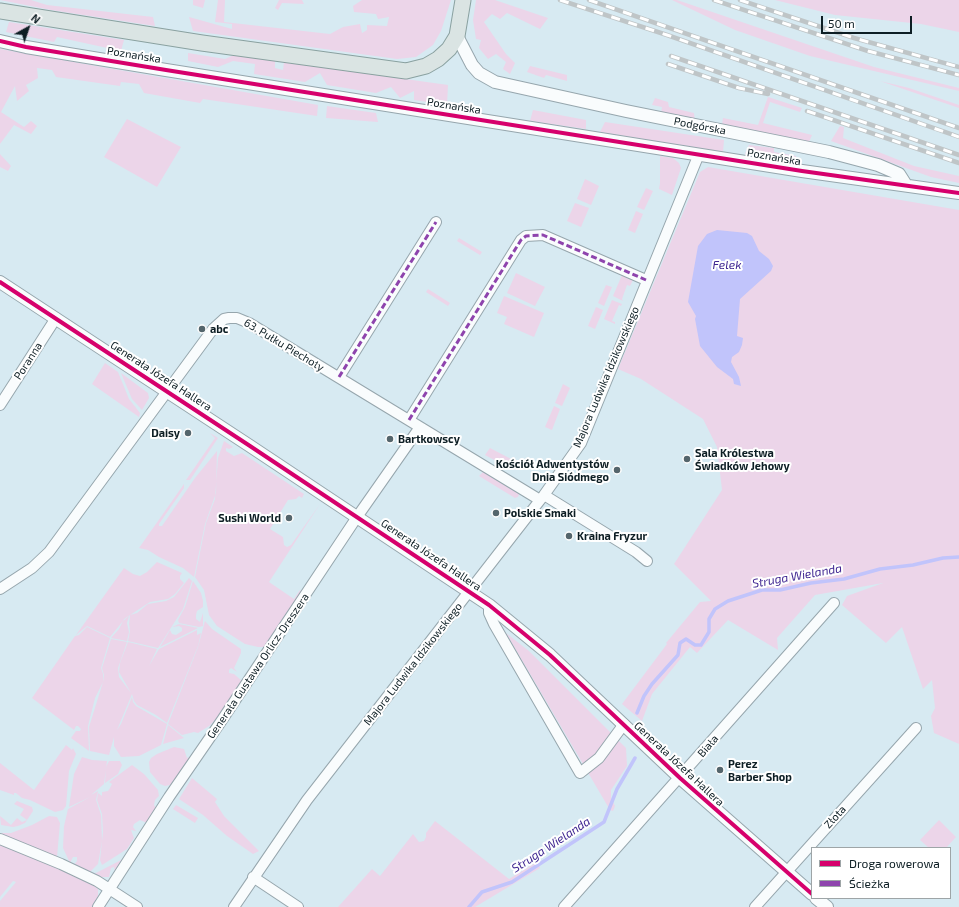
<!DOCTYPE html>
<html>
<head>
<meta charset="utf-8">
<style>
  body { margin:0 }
  #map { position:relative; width:959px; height:907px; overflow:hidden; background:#d7eaf2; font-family:"Exo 2",sans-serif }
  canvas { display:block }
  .legend { position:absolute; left:811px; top:847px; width:140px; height:52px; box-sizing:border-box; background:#fff; border:1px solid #9ea5a7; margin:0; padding:5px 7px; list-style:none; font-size:12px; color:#0d1e24 }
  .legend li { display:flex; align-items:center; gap:8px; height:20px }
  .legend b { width:20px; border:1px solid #9ea5a7 }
  .north { position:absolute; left:8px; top:8px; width:40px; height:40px; -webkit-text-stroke:3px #fff; paint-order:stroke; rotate:40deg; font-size:11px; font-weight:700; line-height:16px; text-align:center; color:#0d1e24 }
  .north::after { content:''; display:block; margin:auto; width:14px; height:18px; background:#0d1e24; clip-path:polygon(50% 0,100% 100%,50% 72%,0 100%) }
  .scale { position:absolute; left:821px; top:16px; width:91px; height:18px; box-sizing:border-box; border:2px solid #0d1e24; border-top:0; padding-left:5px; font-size:12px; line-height:14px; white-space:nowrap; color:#0d1e24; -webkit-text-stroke:3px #fff; paint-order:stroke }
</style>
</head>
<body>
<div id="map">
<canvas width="959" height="907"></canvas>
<ul class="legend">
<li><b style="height:5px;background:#d6006c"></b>Droga rowerowa</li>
<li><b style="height:5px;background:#8e44ad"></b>Ścieżka</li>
</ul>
<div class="north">N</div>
<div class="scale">50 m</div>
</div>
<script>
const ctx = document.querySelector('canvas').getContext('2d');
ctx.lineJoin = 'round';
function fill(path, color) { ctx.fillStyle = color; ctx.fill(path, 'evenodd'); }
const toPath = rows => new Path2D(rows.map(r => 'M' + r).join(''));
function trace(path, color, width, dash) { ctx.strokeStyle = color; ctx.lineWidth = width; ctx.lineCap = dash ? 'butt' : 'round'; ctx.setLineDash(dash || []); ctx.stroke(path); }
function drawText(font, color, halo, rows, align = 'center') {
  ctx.font = font + ' "Exo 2",sans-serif'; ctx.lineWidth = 4; ctx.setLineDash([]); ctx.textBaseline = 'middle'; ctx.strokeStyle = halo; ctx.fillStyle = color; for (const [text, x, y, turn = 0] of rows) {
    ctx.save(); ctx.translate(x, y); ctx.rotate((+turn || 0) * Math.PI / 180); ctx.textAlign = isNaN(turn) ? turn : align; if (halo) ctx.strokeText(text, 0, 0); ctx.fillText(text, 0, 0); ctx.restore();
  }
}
fill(toPath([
  [0,0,31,0,47,5,153,17,155,26,51,10],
  [193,0,205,0,203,8,193,5],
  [218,0,225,0,224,22,330,34,343,27,360,24,362,33,367,30,367,25,387,26,389,17,378,19,376,14,354,12,353,6,362,0,451,0,441,31,433,45,416,57,397,59,193,31,189,17,232,29,232,24,215,22],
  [279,0,302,0,304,4,282,3,278,10,275,8],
  [476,0,495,0,548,18,540,29,507,13,500,19,492,14,484,22,506,54,515,63,510,74,503,69,506,62,496,54,488,59,479,48,481,40,476,39,473,20],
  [672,0,677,0,874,67,959,88,959,91,810,56,735,30],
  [775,0,959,0,959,32,921,24,835,15],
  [9,22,124,40,121,51,57,37,54,42,6,32],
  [0,49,318,105,317,116,203,99,200,103,144,93,139,84,121,82,120,86,56,77,52,70,37,68,38,78,26,85,29,91,17,101,15,86,1,112,24,127,31,121,37,126,31,134,14,125,0,144],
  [188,53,225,59,234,55,275,60,275,68,283,70,284,62,448,85,447,105,414,100,414,91,400,98,391,87,376,93,327,85,320,73,305,82,254,74,255,64,233,61,218,67,188,61],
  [530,66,567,75,567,81,546,75,544,78,527,72],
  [880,81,909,88,959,105,959,108],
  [768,97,802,108,800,112,770,102,763,123,812,135,809,142,722,125,723,118,758,125],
  [655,98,668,102,669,107,694,113,695,122,661,114,662,107,652,105],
  [327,106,376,113,378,122,326,118],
  [533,110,586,120,586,129,530,121],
  [127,119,181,147,157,187,104,157],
  [605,122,724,140,723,152,600,132],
  [840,126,844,127,843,138,914,166,959,176,959,183,931,177,831,141],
  [749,145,774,148,774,152,796,156,796,162,745,154],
  [0,154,11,166,8,171,0,167],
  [660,156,673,158,679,163,681,168,672,195,659,189,660,183],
  [708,167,959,210,959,744,934,733,931,716,935,708,932,680,923,689,902,627,886,643,842,605,847,596,883,583,815,595,777,638,778,650,728,620,697,653,690,647,652,694,642,721,622,704,667,644,666,643,700,602,711,601,674,564,722,490,717,447,703,419,641,379,618,369,700,172],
  [585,179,599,186,591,205,577,199],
  [646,188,653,191,644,210,637,207],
  [575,203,589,208,581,227,567,221],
  [636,211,643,214,635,233,628,230],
  [459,238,482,252,480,255,457,241],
  [516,273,545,287,535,306,507,293],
  [622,275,633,280,630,286,627,285,622,299,623,301,613,296],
  [606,285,612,287,604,306,598,303],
  [428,289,450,303,448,306,426,292],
  [504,296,544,313,534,337,504,324,507,317,497,313],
  [612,300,622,304,621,306,619,305,612,321,615,322,615,324,604,319],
  [596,307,603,310,595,329,588,326],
  [105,363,118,372,129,399,140,413,139,417,92,384],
  [121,373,148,393,149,398,142,410,132,399],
  [563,384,570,388,562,406,555,403],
  [554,406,560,409,552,430,545,427],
  [210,433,218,438,190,480,186,480,215,438],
  [224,441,233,447,229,449,226,448,226,451,234,456,242,453,304,494,302,498,299,496,296,499,288,500,270,529,283,537,284,545,287,547,291,545,320,504,269,582,294,599,300,590,302,592,264,647,258,647,245,644,217,626,209,615,204,590,195,577,206,523,215,499,218,458],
  [490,448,511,459,510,464,498,462,485,455],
  [217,451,216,493,205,524,194,577,183,568,159,557,148,550,139,548,184,484,184,488,159,524,159,526,162,526,195,478],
  [483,472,519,494,518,497,515,498,479,476],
  [157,562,182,573,180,576,180,579,184,583,175,594,168,599,150,602,124,619,123,621,129,616,127,623,129,632,127,641,111,638,119,629,123,621,110,637,87,626,76,635,124,568,133,574,140,576,147,572],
  [189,578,192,581,183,609,158,648,128,641,130,631,129,624,130,615,137,613,148,604,166,601,174,597],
  [193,581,201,593,203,601,203,607,197,611,196,615,196,619,200,622,203,613,203,626,199,627,179,623,178,620,185,607],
  [205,621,212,629,241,649,241,653,234,668,237,672,231,668,229,670,229,673,234,674,242,681,220,715,209,726,198,733,194,732,182,735,168,724,198,647],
  [179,624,198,628,160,647,170,630,172,634,176,635,182,631,182,628,179,626,172,627],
  [87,627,110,638,101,668,103,674,103,682,95,698,88,726,89,751,71,738,76,731,80,731,81,729,78,726,76,726,74,730,32,698,75,636,79,635],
  [197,630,197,635,201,633,198,646,167,723,156,715,137,705,134,701,132,694,117,730,121,724,132,697,133,702,136,706,167,724,161,745,139,756,121,757,114,746,114,737,109,755,90,751,89,727,103,682,104,675,102,668,111,639,127,642,118,668,119,677,131,693,119,672,120,663,128,642,157,649,149,666,159,649],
  [506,633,529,651,626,748,627,766,611,790,611,798,615,806,613,811,610,810],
  [168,725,184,738,163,744],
  [66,745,72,750,73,748,76,754,69,771,66,806,63,810,55,812,30,800,22,798,16,793,14,793,14,795,0,790,0,763,34,790],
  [174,747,184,749,187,758,192,756,174,784,165,786,160,784,150,772,149,762,151,758,157,754],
  [82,757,92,760,107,761,104,784,91,795,98,791,96,800,101,815,102,841,98,864,90,872,74,865,77,861,77,857,73,857,70,863,63,848,64,826,68,809,90,797,69,807,74,774],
  [109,761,120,761,122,765,118,774,105,783,106,767],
  [132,765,144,774,158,790,159,796,155,800,154,805,156,808,147,823,140,820,134,824,133,827,136,831,131,830,134,838,127,849,102,865,100,860,103,832,102,814,97,800,98,793,102,796,102,792,108,791,110,788,112,784,109,782],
  [192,778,217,799,215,802,224,816,259,851,253,854,227,836,203,815,179,799],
  [17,801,32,807,33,811,25,823,18,826,13,827,1,825,0,816,11,825,17,818,22,822,27,820,20,815,24,809,14,804],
  [176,805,198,818,195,823,173,809],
  [49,816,57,817,60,823,57,857,1,835,2,833,11,833,32,825],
  [939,820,956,837,946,848,929,848,920,840],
  [435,821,509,879,537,862,540,868,475,907,338,907,372,869,380,876,413,834,419,842,424,841,426,837,426,833],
  [0,845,38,858,92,884,98,889,98,896,92,907,0,907,0,901,16,882,13,881,0,897],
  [125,858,115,871,114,867,111,868,109,877,101,877,94,874]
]), '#ecd5e9');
fill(toPath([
  [717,230,747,233,752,236,759,251,769,259,773,266,771,271,740,299,737,336,743,338,742,345,739,352,732,357,731,362,739,377,741,386,734,384,733,379,717,367,700,346,695,319,696,316,688,302,698,246,707,234]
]), '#c1c4fb');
trace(toPath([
  [637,713,644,696,652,684,678,655,680,643,686,639,695,645,701,645,709,632,709,619,715,609,728,601,762,590,780,590,811,583,844,579,880,569,913,565,943,558,959,557],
  [469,907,482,892,512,882,604,822,617,789,635,758]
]), '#c1c4fb', 3.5);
const minor = toPath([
  [339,377,436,222],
  [0,405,56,318],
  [409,420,521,240,526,236,543,235,646,280],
  [544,495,636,552,647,561],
  [0,589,32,568,49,552,213,329,224,319,229,318,237,318,249,323,540,500],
  [489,605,489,613,494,624,580,773,599,758,624,724],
  [0,839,61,864,97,881,137,907],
  [253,877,298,907],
  [98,907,169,797,222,720,357,517,420,427],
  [234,907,307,800,544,495,581,443,699,154],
  [564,907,834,603],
  [755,907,916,728]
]);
const tertiary = toPath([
  [457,36,472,65,479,73,495,82,626,111,829,152,878,165,899,174,906,185],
  [0,41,26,47,166,70,802,171,959,193],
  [0,282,250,446,489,605,550,655,680,778,812,894],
  [816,898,827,907]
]);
const primary = toPath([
  [0,11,202,43,406,71,426,66,438,59,449,49,457,36,463,0]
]);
trace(minor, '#96a6ad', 12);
trace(tertiary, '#96a6ad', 14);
trace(primary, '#8aa1a0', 17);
trace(minor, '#f9fcfd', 10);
trace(tertiary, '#f9fcfd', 12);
trace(primary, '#dae4e3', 15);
const rail = toPath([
  [560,0,667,35,959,137],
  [589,0,959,128],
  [714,0,868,51,959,75],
  [740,0,854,38,959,67],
  [671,56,959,155],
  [668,64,739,88,768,94],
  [807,111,959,163]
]);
trace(rail, '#bfc5c7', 4.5);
trace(rail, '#fff', 3, [9]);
trace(toPath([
  [339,377,436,222],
  [409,420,521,240,526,236,543,235,646,280]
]), '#8e44ad', 3, [6, 3]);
trace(toPath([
  [0,41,26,47,166,70,802,171,959,193],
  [0,282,250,446,489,605,550,655,680,778,812,894]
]), '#d6006c', 4);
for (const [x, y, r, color] of [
  [202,329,4,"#54656c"],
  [188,433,4,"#54656c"],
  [390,439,4,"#54656c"],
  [687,459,4,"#54656c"],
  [617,470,4,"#54656c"],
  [496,513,4,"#54656c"],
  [289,518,4,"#54656c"],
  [569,536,4,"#54656c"],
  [720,770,4,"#54656c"]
]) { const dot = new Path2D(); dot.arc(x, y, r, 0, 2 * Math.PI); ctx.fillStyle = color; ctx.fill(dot); trace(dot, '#fff', 1.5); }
drawText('11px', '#0d1e24', '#fff', [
  ["Poznańska",134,55,9],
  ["Poznańska",454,106,9],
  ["Podgórska",700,126,11],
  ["Poznańska",774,157,10],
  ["63. Pułku Piechoty",284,345,31],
  ["Poranna",28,361,-57],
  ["Generała Józefa Hallera",161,376,33],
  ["Majora Ludwika Idzikowskiego",606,377,-67],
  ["Generała Józefa Hallera",431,555,34],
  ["Majora Ludwika Idzikowskiego",413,664,-52],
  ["Generała Gustawa Orlicz-Dreszera",258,666,-56],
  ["Biała",708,746,-49],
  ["Generała Józefa Hallera",679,764,43],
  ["Złota",835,817,-48]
]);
drawText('bold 11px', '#0d1e24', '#fff', [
  ["abc",210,329],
  ["Daisy",180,433,"right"],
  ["Bartkowscy",398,439],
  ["Sala Królestwa",695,453],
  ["Świadków Jehowy",695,466],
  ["Kościół Adwentystów",609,464,"right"],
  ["Dnia Siódmego",609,477,"right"],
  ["Polskie Smaki",504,513],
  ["Sushi World",281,518,"right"],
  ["Kraina Fryzur",577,536],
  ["Perez",728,764],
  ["Barber Shop",728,777]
], 'left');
drawText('italic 12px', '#3f2691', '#fff', [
  ["Felek",727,265],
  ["Struga Wielanda",797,576,-10],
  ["Struga Wielanda",551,845,-33]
]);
</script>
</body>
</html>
